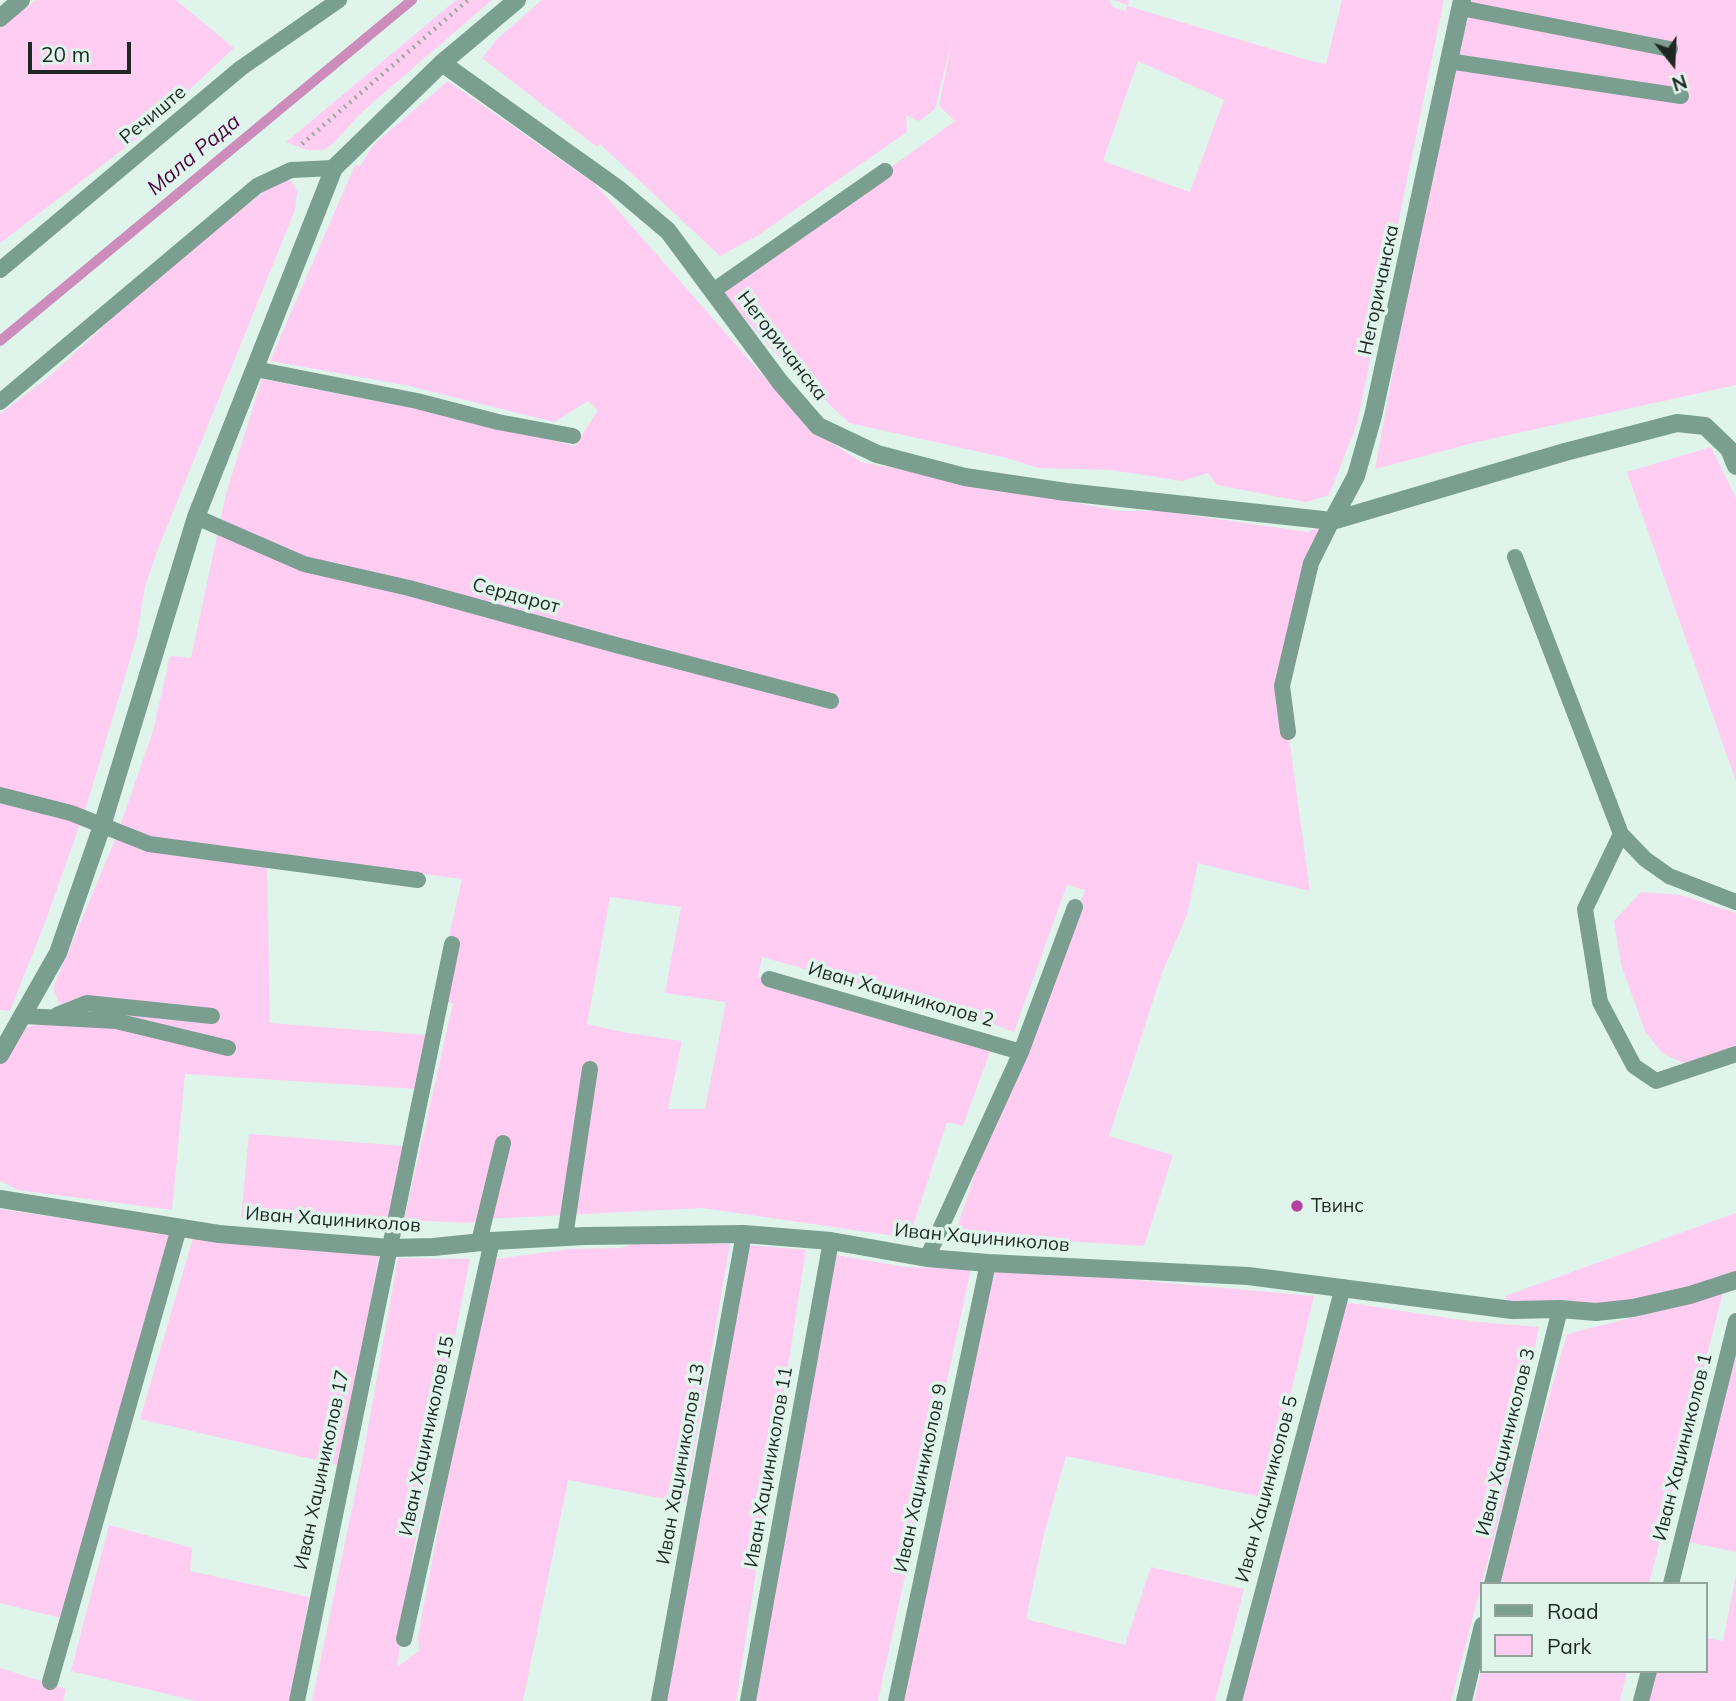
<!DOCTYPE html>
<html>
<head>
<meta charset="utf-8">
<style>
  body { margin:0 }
  #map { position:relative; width:1736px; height:1701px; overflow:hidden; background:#dff5ec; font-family:Mulish,sans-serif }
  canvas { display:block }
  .legend { position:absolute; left:1480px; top:1582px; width:228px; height:91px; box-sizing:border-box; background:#dff5ec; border:2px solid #92a39c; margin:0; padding:9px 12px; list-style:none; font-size:21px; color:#1e2723 }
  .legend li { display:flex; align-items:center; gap:14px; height:35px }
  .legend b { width:35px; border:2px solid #92a39c }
  .north { position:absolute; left:1638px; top:28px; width:70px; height:70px; -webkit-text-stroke:5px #dff5ec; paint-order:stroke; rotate:162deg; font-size:19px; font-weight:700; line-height:28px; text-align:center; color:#1e2723 }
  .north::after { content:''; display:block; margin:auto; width:24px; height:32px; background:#1e2723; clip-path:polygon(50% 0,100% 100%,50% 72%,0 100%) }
  .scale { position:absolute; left:28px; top:42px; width:103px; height:32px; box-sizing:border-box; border:4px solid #1e2723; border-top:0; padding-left:9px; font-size:21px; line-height:24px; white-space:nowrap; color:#1e2723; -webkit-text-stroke:5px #dff5ec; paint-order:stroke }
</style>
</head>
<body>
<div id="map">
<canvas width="1736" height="1701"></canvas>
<ul class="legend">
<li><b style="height:9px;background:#7a9e8f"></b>Road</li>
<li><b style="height:19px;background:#fecdf1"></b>Park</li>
</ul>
<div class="north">N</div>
<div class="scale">20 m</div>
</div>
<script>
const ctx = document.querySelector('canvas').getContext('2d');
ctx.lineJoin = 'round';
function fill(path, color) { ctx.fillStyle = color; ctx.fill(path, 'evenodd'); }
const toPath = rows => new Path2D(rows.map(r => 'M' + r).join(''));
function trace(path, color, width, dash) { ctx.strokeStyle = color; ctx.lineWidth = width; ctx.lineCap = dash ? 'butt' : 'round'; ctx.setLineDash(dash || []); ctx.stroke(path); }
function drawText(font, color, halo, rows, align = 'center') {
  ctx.font = font + ' Mulish,sans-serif'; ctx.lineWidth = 7; ctx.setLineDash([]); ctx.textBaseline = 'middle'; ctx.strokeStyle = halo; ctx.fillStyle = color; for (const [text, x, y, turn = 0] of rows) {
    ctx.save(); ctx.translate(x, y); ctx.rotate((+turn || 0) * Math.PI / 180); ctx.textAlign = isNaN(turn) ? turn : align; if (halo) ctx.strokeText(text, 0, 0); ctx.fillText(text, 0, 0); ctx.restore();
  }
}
fill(toPath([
  [36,0,176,0,234,48,138,138,0,243,0,28],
  [456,0,492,0,362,112,334,143,324,150,307,150,286,142],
  [542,0,1109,0,1113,7,1126,11,1127,5,1114,0,1129,0,1128,6,1314,62,1326,64,1342,0,1444,0,1357,424,1329,495,1306,502,1217,485,1208,473,1182,481,1111,470,1038,468,1007,458,849,423,774,352,720,290,955,121,939,106,952,40,935,109,919,121,906,115,907,132,757,236,720,256,600,144,597,147,482,58,497,39],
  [1138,61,1224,100,1190,192,1103,161],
  [1468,0,1736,0,1736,385,1477,442,1375,469,1423,206,1435,171,1448,61],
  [448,81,594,183,810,429,861,462,1120,511,1161,511,1308,532,1332,521,1311,563,1282,686,1310,891,1198,863,1187,915,1162,973,1109,1136,1173,1155,1144,1246,955,1234,991,1125,1085,890,1067,885,1014,1032,953,1010,762,957,758,977,992,1046,963,1126,947,1122,909,1238,702,1208,486,1219,469,1223,404,1220,453,1003,434,1001,462,879,267,854,270,1023,426,1035,417,1089,185,1074,172,1210,18,1190,0,1181,0,1062,20,1029,49,1022,61,1007,53,988,117,835,153,731,170,656,191,658,226,494,262,379,494,424,575,446,598,410,588,401,554,422,405,385,270,361,355,165,360,166,374,144],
  [610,897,681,907,665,993,726,1002,705,1109,668,1109,682,1041,622,1032,587,1024],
  [280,179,292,181,297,191,295,210,158,549,145,586,137,636,88,801,46,920,10,1011,0,1010,0,414,51,375,154,279],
  [1711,447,1736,498,1736,781,1627,472],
  [1641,892,1681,895,1736,913,1736,1054,1694,1068,1662,1053,1645,1031,1621,964,1614,921],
  [249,1134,404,1146,388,1221,241,1218],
  [0,1209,175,1235,65,1619,0,1603],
  [1736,1213,1736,1280,1633,1308,1512,1310,1505,1296],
  [193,1238,379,1255,342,1466,140,1419],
  [639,1242,730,1244,685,1503,568,1480,523,1701,312,1701,363,1456,398,1258,470,1259,413,1553,397,1667,419,1651,418,1637,488,1260,571,1249,621,1248],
  [748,1245,806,1250,736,1701,664,1701],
  [836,1255,905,1267,971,1269,878,1701,755,1701],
  [995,1272,1101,1277,1314,1296,1266,1498,1066,1456,1044,1534,1026,1619,1125,1645,1151,1567,1244,1589,1215,1701,897,1701,983,1292],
  [1724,1288,1649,1584,1499,1584,1523,1488,1567,1334,1639,1316],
  [1337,1301,1468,1321,1539,1327,1507,1487,1451,1701,1241,1701],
  [1736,1333,1736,1552,1685,1541],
  [109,1525,192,1548,190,1571,309,1597,290,1701,196,1701,71,1671],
  [1736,1575,1736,1701,1641,1701,1649,1671,1706,1671,1706,1638,1723,1641],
  [1482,1667,1482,1671,1627,1671,1620,1701,1474,1701],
  [0,1668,66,1689,63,1701,0,1701]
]), '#fecdf1');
trace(toPath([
  [0,341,412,0]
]), '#cc8dbc', 10);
trace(toPath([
  [302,144,468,0]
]), '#99aaa3', 4.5, [2, 5]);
trace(toPath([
  [1461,8,1670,49],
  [1448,61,1681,96],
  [0,270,241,68,339,0],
  [713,291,885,171],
  [255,369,417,401,498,422,573,436],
  [0,402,257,186,291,170,334,168],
  [196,517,304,564,409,588,616,645,831,701],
  [1515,557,1621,834,1645,859,1669,876,1736,902],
  [1288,732,1282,686,1311,563,1332,521],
  [0,795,71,813,149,844,418,880],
  [1621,834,1585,909,1600,1002,1634,1066,1656,1081,1736,1054],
  [769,979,1021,1052],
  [57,1015,87,1003,212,1016],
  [24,1016,116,1021,228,1048],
  [565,1237,590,1069],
  [479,1242,503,1143],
  [927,1258,1021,1052,1075,907],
  [1492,1584,1560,1309],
  [1671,1584,1736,1321],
  [404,1639,492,1241],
  [50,1682,179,1228],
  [297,1701,452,944],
  [659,1701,744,1234],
  [748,1701,831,1241],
  [896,1701,988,1263],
  [1234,1701,1343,1287],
  [1464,1701,1482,1625],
  [1641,1701,1649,1671]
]), '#7a9e8f', 16);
trace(toPath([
  [0,18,21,0],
  [442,63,617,188,668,231,780,382,818,426,877,454,965,477,1066,492,1332,521,1565,452,1677,423,1705,426,1729,449,1736,466],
  [1332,521,1356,476,1373,416,1462,0],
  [0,1055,58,953,102,826,196,517,334,168,442,63,517,0],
  [0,1199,219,1234,390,1248,433,1247,492,1241,585,1236,744,1234,831,1241,927,1258,988,1263,1248,1276,1512,1310,1560,1309,1596,1312,1633,1308,1690,1295,1736,1280]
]), '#7a9e8f', 18);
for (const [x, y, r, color] of [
  [1297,1206,7,"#b3429e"]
]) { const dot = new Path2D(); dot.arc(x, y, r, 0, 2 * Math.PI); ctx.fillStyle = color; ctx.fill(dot); trace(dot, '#dff5ec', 2.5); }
drawText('19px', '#1e2723', '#dff5ec', [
  ["Речиште",153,115,-40],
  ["Негоричанска",1379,290,-78],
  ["Негоричанска",782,346,52],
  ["Сердарот",516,596,15],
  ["Иван Хаџиниколов 2",901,995,16],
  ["Иван Хаџиниколов",333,1220,4],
  ["Иван Хаџиниколов",982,1238,5],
  ["Иван Хаџиниколов 15",427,1436,-78],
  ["Иван Хаџиниколов 3",1506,1442,-76],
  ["Иван Хаџиниколов 1",1683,1447,-76],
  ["Иван Хаџиниколов 13",681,1464,-80],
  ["Иван Хаџиниколов 11",769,1467,-80],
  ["Иван Хаџиниколов 17",322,1470,-78],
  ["Иван Хаџиниколов 9",921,1478,-78],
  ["Иван Хаџиниколов 5",1267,1489,-75]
]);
drawText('19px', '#1e2723', '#dff5ec', [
  ["Твинс",1311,1206]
], 'left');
drawText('italic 21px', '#4b0040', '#dff5ec', [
  ["Мала Рада",194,155,-40]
]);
</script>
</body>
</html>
